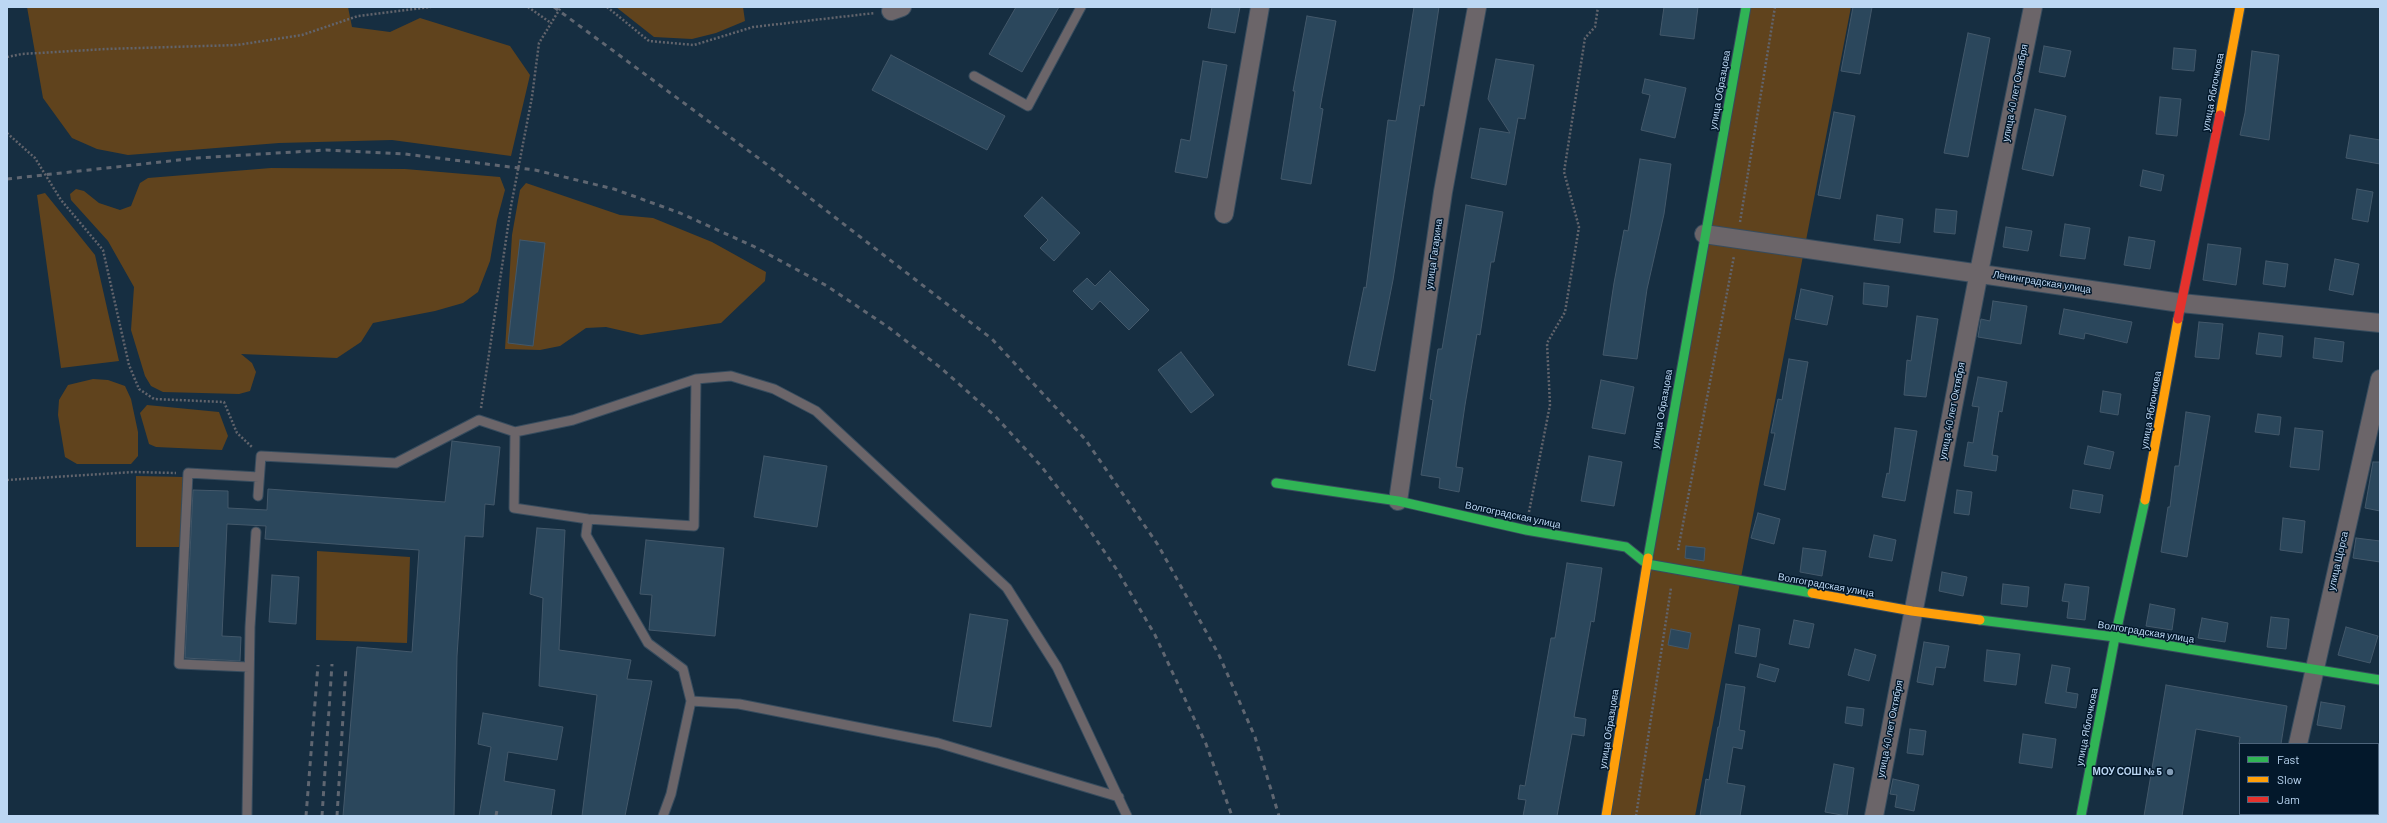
<!DOCTYPE html>
<html>
<head>
<meta charset="utf-8">
<style>
  body { margin:0 }
  #map { position:relative; width:2387px; height:823px; overflow:hidden; background:#162e41; font-family:Barlow,sans-serif }
  canvas { display:block }
  .frame { position:absolute; inset:0; border:8px solid #bcd7f3; pointer-events:none }
  .legend { position:absolute; left:2239px; top:743px; width:140px; height:72px; box-sizing:border-box; background:#03182b; border:1px solid #4d647b; margin:0; padding:5px 7px; list-style:none; font-size:12px; color:#bcd7f3 }
  .legend li { display:flex; align-items:center; gap:8px; height:20px }
  .legend b { width:20px; border:1px solid #4d647b }
</style>
</head>
<body>
<div id="map">
<canvas width="2387" height="823"></canvas>
<div class="frame"></div>
<ul class="legend">
<li><b style="height:5px;background:#30b455"></b>Fast</li>
<li><b style="height:5px;background:#ff9f0a"></b>Slow</li>
<li><b style="height:5px;background:#e5322d"></b>Jam</li>
</ul>
</div>
<script>
const ctx = document.querySelector('canvas').getContext('2d');
ctx.lineJoin = 'round';
function fill(path, color) { ctx.fillStyle = color; ctx.fill(path, 'evenodd'); }
const toPath = rows => new Path2D(rows.map(r => 'M' + r).join(''));
function trace(path, color, width, dash) { ctx.strokeStyle = color; ctx.lineWidth = width; ctx.lineCap = dash ? 'butt' : 'round'; ctx.setLineDash(dash || []); ctx.stroke(path); }
function drawText(font, color, halo, rows, align = 'center') {
  ctx.font = font + ' Barlow,sans-serif'; ctx.lineWidth = 3; ctx.setLineDash([]); ctx.textBaseline = 'middle'; ctx.strokeStyle = halo; ctx.fillStyle = color; for (const [text, x, y, turn = 0] of rows) {
    ctx.save(); ctx.translate(x, y); ctx.rotate((+turn || 0) * Math.PI / 180); ctx.textAlign = isNaN(turn) ? turn : align; if (halo) ctx.strokeText(text, 0, 0); ctx.fillText(text, 0, 0); ctx.restore();
  }
}
fill(toPath([
  [27,7,348,7,352,27,390,32,420,18,510,46,530,75,511,156,392,140,279,143,128,155,97,149,72,138,43,98],
  [616,7,743,7,745,21,716,33,692,39,654,37],
  [1746,7,1851,7,1695,816,1606,816],
  [271,168,405,169,500,177,505,190,497,220,490,261,478,292,463,303,435,311,373,323,361,342,337,358,241,354,252,363,256,372,250,391,239,394,163,392,151,386,145,376,131,330,134,287,108,241,71,200,70,194,76,189,84,191,99,203,120,210,131,206,140,183,148,178],
  [526,183,620,215,653,218,712,242,766,272,765,281,721,323,641,335,606,327,586,328,560,346,540,350,505,349,512,235,520,190],
  [45,193,95,255,119,361,61,368,37,195],
  [93,379,108,380,125,386,131,399,138,432,138,456,131,464,77,464,65,457,58,415,59,400,68,385],
  [147,405,219,412,228,436,222,450,156,447,149,444,140,413],
  [136,476,184,477,181,547,136,547],
  [317,551,410,557,407,643,316,640]
]), '#60431d');
const building = toPath([
  [1016,7,1059,7,1022,72,989,54,1016,7],
  [1212,7,1240,7,1235,33,1208,28,1212,7],
  [1414,7,1439,7,1424,106,1420,105,1393,280,1375,371,1348,365,1364,287,1366,288,1388,120,1396,121,1414,7],
  [1664,7,1698,7,1694,39,1660,35,1664,7],
  [1853,7,1872,7,1860,74,1841,71,1853,7],
  [1307,16,1336,21,1320,108,1323,109,1311,184,1281,179,1295,91,1293,91,1307,16],
  [1968,33,1990,38,1968,157,1944,153,1968,33],
  [2044,46,2071,51,2065,77,2039,72,2044,46],
  [2174,48,2196,50,2194,71,2172,69,2174,48],
  [2252,51,2279,55,2269,140,2240,135,2245,113,2252,51],
  [891,55,1005,116,987,150,872,90,891,55],
  [1496,59,1534,65,1525,119,1518,118,1506,185,1471,178,1480,128,1510,133,1488,99,1496,59],
  [1203,61,1227,65,1207,178,1175,172,1181,139,1190,141,1203,61],
  [1645,79,1686,88,1675,138,1641,130,1650,95,1642,93,1645,79],
  [2160,97,2181,99,2177,136,2156,134,2160,97],
  [2035,109,2066,116,2053,176,2022,169,2035,109],
  [1834,112,1855,116,1840,199,1818,195,1834,112],
  [2350,135,2380,140,2380,164,2346,158,2350,135],
  [1640,159,1671,164,1664,214,1647,289,1637,359,1603,355,1614,283,1624,230,1628,231,1640,159],
  [2143,170,2164,175,2161,191,2140,186,2143,170],
  [2357,189,2373,192,2368,222,2352,219,2357,189],
  [1042,197,1080,233,1054,261,1040,248,1048,240,1024,216,1042,197],
  [1466,205,1503,212,1494,262,1491,262,1480,335,1477,334,1465,405,1456,467,1463,468,1459,492,1439,488,1440,478,1421,475,1433,400,1430,399,1438,349,1442,349,1466,205],
  [1936,209,1957,211,1955,234,1934,232,1936,209],
  [1877,215,1903,219,1900,243,1874,240,1877,215],
  [2065,224,2090,228,2085,259,2060,256,2065,224],
  [2006,227,2032,231,2028,251,2003,247,2006,227],
  [2129,237,2155,241,2150,269,2124,265,2129,237],
  [520,240,545,243,533,346,508,343,520,240],
  [2208,244,2241,248,2236,285,2203,280,2208,244],
  [2335,259,2359,264,2353,295,2329,290,2335,259],
  [2266,261,2288,264,2285,287,2263,284,2266,261],
  [1110,271,1149,310,1129,330,1100,301,1092,310,1073,291,1087,278,1095,286,1110,271],
  [1864,283,1889,286,1887,307,1863,304,1864,283],
  [1801,289,1833,296,1827,325,1795,319,1801,289],
  [1993,301,2027,306,2021,344,1978,337,1981,319,1990,321,1993,301],
  [2064,309,2132,322,2127,343,2085,333,2084,339,2059,334,2064,309],
  [1917,316,1938,319,1926,397,1904,395,1907,360,1911,361,1917,316],
  [2199,322,2223,324,2219,359,2195,357,2199,322],
  [2259,333,2283,336,2281,357,2256,354,2259,333],
  [2315,338,2344,342,2342,362,2313,358,2315,338],
  [1181,352,1214,395,1191,413,1158,370,1181,352],
  [1789,359,1808,362,1785,490,1764,485,1775,433,1771,433,1778,399,1782,400,1789,359],
  [1978,377,2007,382,2002,412,1999,411,1992,455,1998,456,1996,471,1964,466,1968,442,1973,443,1979,407,1972,406,1978,377],
  [1601,380,1634,387,1625,434,1592,428,1601,380],
  [2103,391,2121,394,2118,415,2100,412,2103,391],
  [2186,412,2210,416,2187,557,2161,552,2168,507,2170,507,2175,466,2179,466,2186,412],
  [2258,414,2281,417,2279,435,2255,432,2258,414],
  [1895,428,1917,431,1905,501,1882,497,1887,473,1889,474,1895,428],
  [2295,428,2323,431,2319,470,2290,467,2295,428],
  [452,441,500,447,494,505,485,504,483,537,465,536,457,656,454,816,343,816,357,647,412,652,419,550,265,539,266,526,227,524,222,636,241,637,240,661,185,658,193,490,228,491,228,508,267,510,268,489,445,502,452,441],
  [2088,446,2114,452,2110,469,2084,464,2088,446],
  [764,456,827,466,817,527,754,517,764,456],
  [1589,456,1622,462,1614,506,1581,501,1589,456],
  [2373,462,2380,462,2380,511,2365,508,2373,462],
  [1957,490,1972,492,1969,515,1954,513,1957,490],
  [2073,490,2103,495,2100,513,2070,508,2073,490],
  [1758,513,1780,519,1774,544,1751,538,1758,513],
  [2283,518,2305,521,2302,553,2280,550,2283,518],
  [537,528,565,530,559,650,631,660,627,679,652,681,625,816,582,816,597,695,539,686,543,598,530,594,537,528],
  [1874,535,1896,540,1892,561,1869,557,1874,535],
  [2356,538,2380,541,2380,562,2353,558,2356,538],
  [646,540,724,548,715,636,649,630,652,595,640,594,646,540],
  [1686,546,1705,548,1704,561,1685,558,1686,546],
  [1803,548,1826,551,1822,576,1800,572,1803,548],
  [1567,563,1602,568,1594,622,1591,621,1574,717,1586,719,1584,736,1572,734,1557,816,1523,816,1526,800,1518,799,1520,785,1525,786,1551,638,1555,638,1567,563],
  [1942,572,1967,577,1963,596,1939,591,1942,572],
  [272,575,299,577,296,624,269,622,272,575],
  [2003,584,2029,587,2027,607,2001,604,2003,584],
  [2065,584,2089,587,2085,620,2067,618,2069,602,2062,601,2065,584],
  [2150,604,2175,609,2172,630,2146,626,2150,604],
  [970,614,1008,620,991,727,953,721,970,614],
  [2271,617,2289,619,2286,649,2267,647,2271,617],
  [2202,618,2228,623,2225,642,2198,638,2202,618],
  [1794,620,1814,624,1809,648,1789,644,1794,620],
  [1739,625,1760,629,1756,657,1735,653,1739,625],
  [2346,627,2378,636,2370,663,2338,655,2346,627],
  [1671,629,1691,633,1688,649,1668,645,1671,629],
  [1924,642,1949,646,1945,668,1936,667,1933,685,1917,682,1924,642],
  [1855,649,1876,655,1869,681,1848,675,1855,649],
  [1987,650,2020,654,2016,685,1984,681,1987,650],
  [1760,664,1779,669,1775,682,1757,677,1760,664],
  [2052,665,2070,668,2066,692,2078,694,2076,708,2045,703,2052,665],
  [1726,684,1745,687,1739,730,1745,731,1742,749,1733,747,1727,783,1745,786,1740,816,1700,816,1706,779,1709,780,1718,727,1719,727,1726,684],
  [2166,685,2287,706,2281,744,2239,744,2240,737,2196,729,2182,816,2144,816,2166,685],
  [2321,702,2345,706,2341,729,2317,725,2321,702],
  [1847,707,1864,709,1862,726,1845,723,1847,707],
  [483,713,563,727,557,760,508,752,504,781,555,790,551,816,479,816,491,747,478,744,483,713],
  [1910,729,1926,731,1923,755,1907,753,1910,729],
  [2023,734,2056,739,2052,768,2019,763,2023,734],
  [1834,764,1854,768,1847,816,1825,812,1834,764],
  [1893,779,1919,785,1914,811,1895,807,1897,795,1890,794,1893,779]
]);
fill(building, '#2b475c');
trace(building, '#43586a', 1);
const lane = toPath([
  [974,76,1028,106,1081,7],
  [515,432,514,508,588,519,694,526,696,379],
  [258,496,261,456,396,463,479,420,515,432,573,420,696,379,731,376,774,389,816,411,1007,588,1057,667,1127,816],
  [588,519,586,535,648,643,683,669,691,701,671,794,663,816],
  [249,667,179,664,188,473,259,477],
  [691,701,739,704,938,743,1119,797],
  [247,816,250,627,256,532]
]);
const street = toPath([
  [891,11,902,7],
  [1224,214,1260,7],
  [1704,234,2181,303,2380,323],
  [1398,501,1443,192,1477,7],
  [2298,744,2380,379],
  [1874,816,1979,272,2033,7],
  [2282,816,2283,814]
]);
const fast = toPath([
  [1276,483,1398,501,1526,530,1626,547,1647,564,1812,593],
  [1648,558,1746,7],
  [1980,620,2115,637,2380,680],
  [2081,816,2115,637,2145,500]
]);
const slow = toPath([
  [2220,115,2240,7],
  [2145,500,2178,319],
  [1812,593,1912,611,1980,620],
  [1606,816,1648,558]
]);
const jam = toPath([
  [2178,319,2220,115]
]);
trace(lane, '#374c5e', 11);
trace(street, '#374c5e', 20);
trace(fast, '#374c5e', 11);
trace(slow, '#374c5e', 11);
trace(jam, '#374c5e', 11);
trace(toPath([
  [528,7,551,23],
  [607,7,649,41,694,45,753,27,875,13],
  [7,57,22,54,106,49,237,45,302,35,358,16,431,7],
  [7,133,35,158,61,200,103,250,129,365,139,389,154,399,224,402,237,433,252,447],
  [1740,222,1775,7],
  [481,408,511,206,532,97,539,43,561,7],
  [7,480,134,472,176,473],
  [1529,512,1550,405,1547,343,1565,312,1579,227,1564,172,1585,38,1595,27,1598,7],
  [1678,550,1734,256],
  [1636,816,1671,588]
]), '#62646c', 2.5, [2, 2]);
trace(lane, '#6b6569', 9);
trace(street, '#6b6569', 18);
trace(fast, '#30b455', 9);
trace(slow, '#ff9f0a', 9);
trace(jam, '#e5322d', 9);
trace(toPath([
  [554,7,761,160,992,339,1085,439,1158,545,1219,655,1255,737,1279,816],
  [7,179,197,158,326,150,405,154,535,170,614,189,680,213,755,247,827,286,888,327,941,368,995,416,1041,466,1082,519,1117,570,1155,635,1206,744,1232,816],
  [306,816,318,665],
  [322,816,332,664],
  [337,816,346,667],
  [496,816,497,810]
]), '#5f6671', 3, [5, 5]);
for (const [x, y, r, color] of [
  [2170,772,4,"#829cb5"]
]) { const dot = new Path2D(); dot.arc(x, y, r, 0, 2 * Math.PI); ctx.fillStyle = color; ctx.fill(dot); trace(dot, '#03182b', 1.5); }
drawText('10px', '#bcd7f3', '#03182b', [
  ["улица Образцова",1720,90,-80],
  ["улица Яблочкова",2213,92,-79],
  ["улица 40 лет Октября",2015,93,-79],
  ["улица Гагарина",1434,254,-82],
  ["Ленинградская улица",2042,282,9],
  ["улица Образцова",1662,409,-80],
  ["улица Яблочкова",2151,410,-80],
  ["улица 40 лет Октября",1952,411,-79],
  ["Волгоградская улица",1513,515,12],
  ["улица Щорса",2338,561,-77],
  ["Волгоградская улица",1826,585,10],
  ["Волгоградская улица",2146,632,9],
  ["улица Яблочкова",2087,727,-79],
  ["улица Образцова",1609,729,-81],
  ["улица 40 лет Октября",1890,729,-79]
]);
drawText('bold 10px', '#bcd7f3', '#03182b', [
  ["МОУ СОШ № 5",2162,772]
], 'right');
</script>
</body>
</html>
